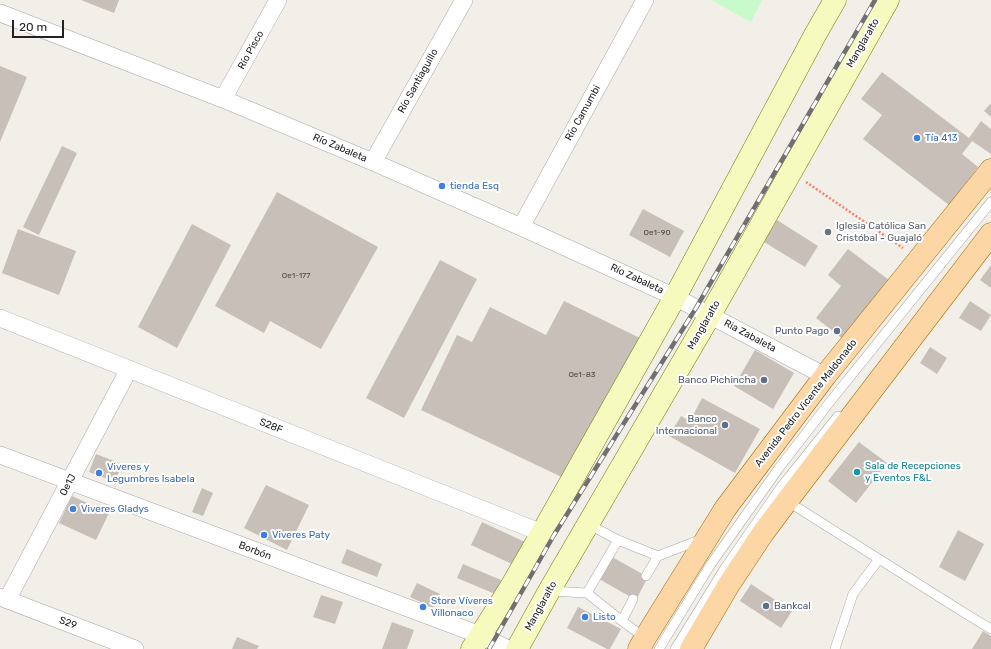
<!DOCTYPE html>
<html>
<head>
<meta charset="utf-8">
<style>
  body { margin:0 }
  #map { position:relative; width:991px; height:649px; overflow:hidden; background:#f2efe9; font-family:Rubik,sans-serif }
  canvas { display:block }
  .scale { position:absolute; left:12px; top:20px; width:52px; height:18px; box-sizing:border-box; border:2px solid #222; border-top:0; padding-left:5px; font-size:12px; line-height:14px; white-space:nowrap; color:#222; -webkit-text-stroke:3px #fff; paint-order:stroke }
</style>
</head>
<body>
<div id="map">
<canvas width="991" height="649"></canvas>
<div class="scale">20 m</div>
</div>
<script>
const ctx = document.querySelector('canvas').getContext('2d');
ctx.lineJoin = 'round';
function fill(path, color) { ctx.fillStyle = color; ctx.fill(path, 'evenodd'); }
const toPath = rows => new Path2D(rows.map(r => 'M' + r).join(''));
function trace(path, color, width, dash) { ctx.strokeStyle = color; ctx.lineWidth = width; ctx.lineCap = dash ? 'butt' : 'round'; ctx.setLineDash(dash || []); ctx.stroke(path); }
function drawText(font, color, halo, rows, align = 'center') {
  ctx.font = font + ' Rubik,sans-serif'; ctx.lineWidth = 4; ctx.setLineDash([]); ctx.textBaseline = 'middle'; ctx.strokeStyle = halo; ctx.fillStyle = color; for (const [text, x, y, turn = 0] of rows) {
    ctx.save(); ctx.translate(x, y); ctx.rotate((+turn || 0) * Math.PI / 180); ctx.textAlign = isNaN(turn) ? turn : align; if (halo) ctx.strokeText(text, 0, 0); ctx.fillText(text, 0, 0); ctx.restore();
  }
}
fill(toPath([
  [711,0,762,0,751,22]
]), '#c8facc');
fill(toPath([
  [81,0,119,0,114,13],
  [0,66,27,77,0,142],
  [882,72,969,138,981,121,991,129,991,154,972,141,962,154,978,167,949,205,863,139,882,115,861,99],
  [990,104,991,105,991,117,984,111],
  [62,146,77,153,39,235,23,227],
  [277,192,378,247,321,349,270,321,264,333,215,306],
  [643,209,684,231,670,257,629,235],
  [777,220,818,246,805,267,764,242],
  [192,224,231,245,177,348,138,327],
  [18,229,76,251,59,295,2,273],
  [848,249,889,280,843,339,816,318,841,286,828,275],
  [440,260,477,279,404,418,366,398],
  [991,265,991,288,980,280],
  [564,301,642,339,570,481,421,410,457,335,472,342,490,307,546,335],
  [970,301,991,315,981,331,959,318],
  [930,347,947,358,937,374,920,363],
  [755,350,794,373,773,409,734,386],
  [702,398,760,429,735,473,669,436,681,416,690,421],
  [859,442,887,463,856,503,828,481],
  [96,454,122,464,115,482,89,472],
  [266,485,309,505,287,550,244,528],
  [202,488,213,493,203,516,192,512],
  [72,496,109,513,96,540,59,523],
  [482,522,525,542,514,565,471,545],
  [958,530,984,544,965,581,939,567],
  [347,549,382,564,377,577,341,563],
  [612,557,648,577,636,600,599,579],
  [463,564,501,580,495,594,457,578],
  [417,583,440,594,433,608,410,597],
  [751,584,792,611,781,628,740,601],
  [321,595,343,602,335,624,313,617],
  [578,607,621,629,610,649,607,649,567,628],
  [392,622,414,630,407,649,382,649],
  [983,631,991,636,991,649,972,649],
  [237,637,259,646,257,649,232,649]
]), '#c7bfb8');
const lane = toPath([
  [787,501,963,612,991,629],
  [588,524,618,540,658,556],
  [646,576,658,556,702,539],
  [550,591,587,593,622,621,645,638],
  [587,593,618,540],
  [622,621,633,599],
  [659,649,711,564,779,468,833,398,991,202],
  [675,649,725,568,781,487,838,416],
  [835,649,853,594,879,559]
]);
const street = toPath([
  [0,13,223,99,373,162,521,227,675,297,825,376],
  [223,99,278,0],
  [373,162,464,0],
  [521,227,645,0],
  [0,318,542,533],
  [0,455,480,635,508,649],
  [0,597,135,649],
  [7,600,129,369]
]);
const secondary = toPath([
  [472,649,512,585,542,533,675,297,815,35,835,0],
  [517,649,549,591,710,315,888,0]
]);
const primary = toPath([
  [639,649,645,638,725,509,825,376,991,170],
  [691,649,728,586,763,533,787,501,991,234]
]);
trace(lane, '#a9a9a9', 10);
trace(street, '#a9a9a9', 18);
trace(secondary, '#707d05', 23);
trace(primary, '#a06b00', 23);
trace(toPath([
  [806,182,903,248]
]), '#fa8072', 2.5, [2, 2]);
trace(lane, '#fff', 9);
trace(street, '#fff', 17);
trace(secondary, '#f7fabf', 22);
trace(primary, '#fcd6a4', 22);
const rail = toPath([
  [489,649,554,535,696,308,875,0]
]);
trace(rail, '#707070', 4.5);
trace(rail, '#fff', 3, [9]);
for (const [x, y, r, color] of [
  [917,138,4,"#3f7fe0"],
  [442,186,4,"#3f7fe0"],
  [828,232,4,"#6b7280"],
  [837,331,4,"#5c6f8a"],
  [764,380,4,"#5c6f8a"],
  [725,425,4,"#5c6f8a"],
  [857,472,4,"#0f9aa8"],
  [99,473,4,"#3f7fe0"],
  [73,509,4,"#3f7fe0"],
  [264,535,4,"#3f7fe0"],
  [766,606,4,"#5c6f8a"],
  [423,607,4,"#3f7fe0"],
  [585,617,4,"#3f7fe0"]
]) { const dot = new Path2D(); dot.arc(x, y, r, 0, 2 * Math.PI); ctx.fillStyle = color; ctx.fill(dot); trace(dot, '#fff', 1.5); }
drawText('8px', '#4b4948', null, [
  ["Oe1-90",657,233],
  ["Oe1-177",296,276],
  ["Oe1-83",582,375]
]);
drawText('10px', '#222', '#fff', [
  ["Manglaralto",863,43,-60],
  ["Río Pisco",251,50,-61],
  ["Río Santiaguillo",418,81,-61],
  ["Río Camumbi",583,113,-61],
  ["Río Zabaleta",340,148,23],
  ["Río Zabaleta",637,279,25],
  ["Manglaralto",704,325,-60],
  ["Ria Zabaleta",750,336,28],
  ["Avenida Pedro Vicente Maldonado",806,403,-52],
  ["S28F",271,426,22],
  ["Oe1J",68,485,-62],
  ["Borbón",255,551,21],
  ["Manglaralto",541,606,-61],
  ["S29",68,623,21]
]);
drawText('10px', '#366cbe', '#fff', [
  ["Tía 413",925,138],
  ["tienda Esq",450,186],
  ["Viveres y",107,467],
  ["Legumbres Isabela",107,479],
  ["Viveres Gladys",81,509],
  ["Viveres Paty",272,535],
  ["Store Víveres",431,601],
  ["Villonaco",431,613],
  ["Listo",593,617]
], 'left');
drawText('10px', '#5b616d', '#fff', [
  ["Iglesia Católica San",836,226],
  ["Cristóbal - Guajaló",836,238]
], 'left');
drawText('10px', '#4e5e75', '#fff', [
  ["Punto Pago",829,331],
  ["Banco Pichincha",756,380],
  ["Banco",717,419],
  ["Internacional",717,431],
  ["Bankcal",774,606,"left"]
], 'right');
drawText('10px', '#0d838f', '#fff', [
  ["Sala de Recepciones",865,466],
  ["y Eventos F&L",865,478]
], 'left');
</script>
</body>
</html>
